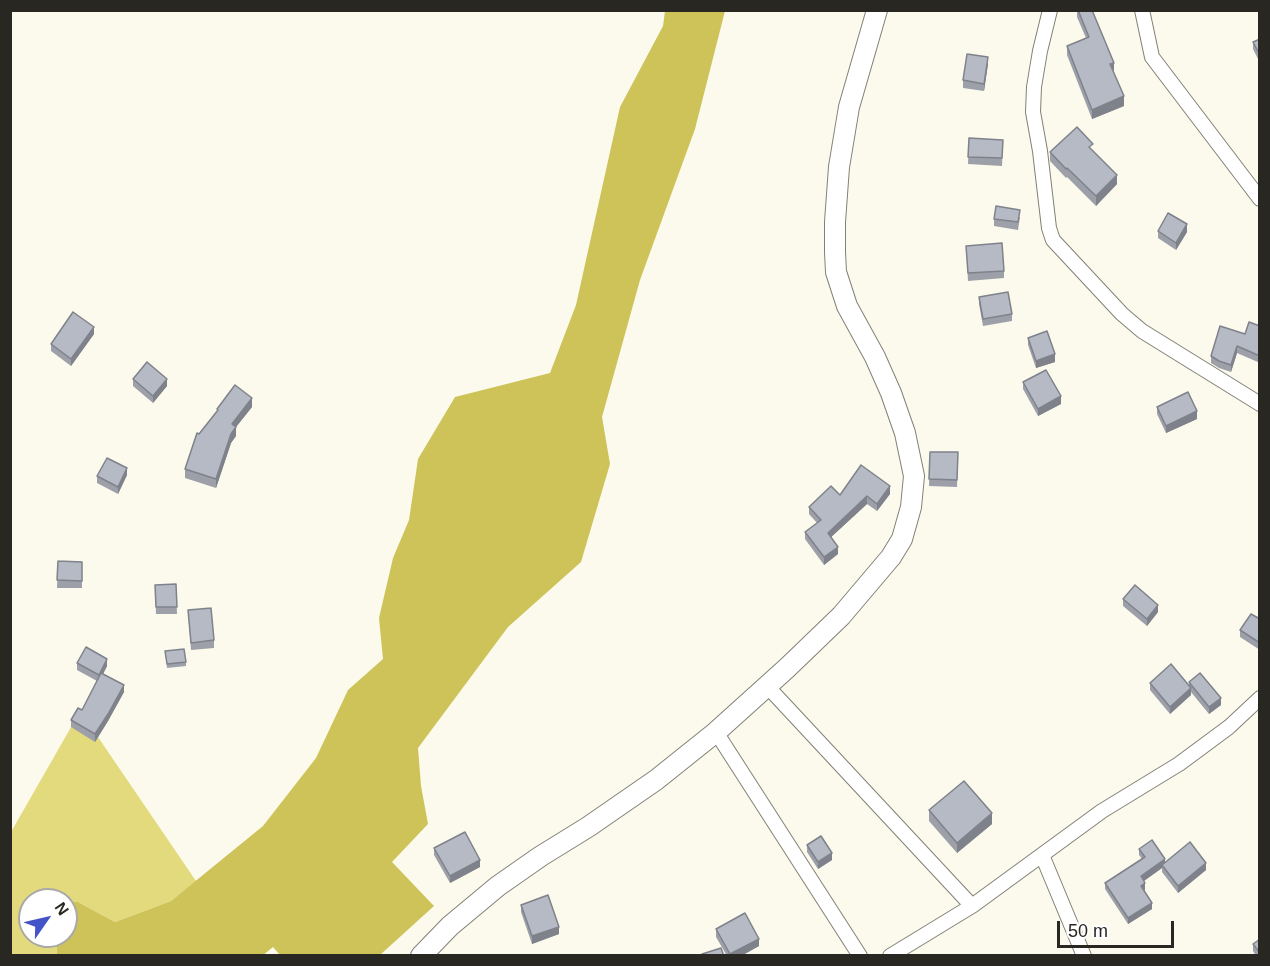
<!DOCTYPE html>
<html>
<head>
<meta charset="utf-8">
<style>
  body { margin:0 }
  #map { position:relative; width:1270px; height:966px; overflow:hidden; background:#fbfaed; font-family:Arial,sans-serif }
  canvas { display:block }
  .frame { position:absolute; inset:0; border:12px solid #282722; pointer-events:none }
  .north { position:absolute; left:18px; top:888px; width:60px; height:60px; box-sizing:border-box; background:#fff; border:2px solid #a9a9a7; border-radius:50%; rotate:56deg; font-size:16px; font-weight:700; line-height:24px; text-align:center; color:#282722 }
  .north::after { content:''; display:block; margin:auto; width:21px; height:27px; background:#4354c8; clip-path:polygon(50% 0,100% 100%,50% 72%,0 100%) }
  .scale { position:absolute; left:1057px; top:921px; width:117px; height:27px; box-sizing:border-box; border:3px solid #282722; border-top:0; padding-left:8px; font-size:18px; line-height:21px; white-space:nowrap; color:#282722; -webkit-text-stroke:4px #fff; paint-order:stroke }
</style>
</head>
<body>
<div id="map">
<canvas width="1270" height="966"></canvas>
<div class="frame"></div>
<div class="north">N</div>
<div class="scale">50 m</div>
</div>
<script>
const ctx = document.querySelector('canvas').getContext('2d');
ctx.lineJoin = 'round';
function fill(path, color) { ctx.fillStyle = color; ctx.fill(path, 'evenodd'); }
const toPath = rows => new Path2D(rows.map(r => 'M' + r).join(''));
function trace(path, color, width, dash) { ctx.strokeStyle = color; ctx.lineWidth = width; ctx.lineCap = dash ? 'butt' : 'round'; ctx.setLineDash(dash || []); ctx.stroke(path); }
fill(toPath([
  [78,715,85,718,196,881,171,901,115,922,78,902,66,902,66,900,30,900,30,936,56,936,57,955,11,956,11,832]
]), '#e3d97d');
fill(toPath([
  [665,11,725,11,695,129,640,280,602,417,610,464,581,562,508,627,418,748,421,786,428,824,392,862,434,906,380,955,280,955,273,947,262,956,57,955,56,936,66,936,66,902,78,902,115,922,171,901,263,826,316,758,348,690,383,659,379,618,393,558,409,520,418,459,455,397,550,373,576,305,620,107,663,26]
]), '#cec359');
const street = toPath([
  [1050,10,1040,51,1034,87,1033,112,1040,151,1049,228,1053,240,1122,314,1142,331,1260,404],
  [1142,10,1152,57,1260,199],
  [767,686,972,906],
  [716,732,860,956],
  [1042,855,1084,956],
  [890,956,972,906,1102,811,1179,764,1229,727,1260,698]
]);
const secondary = toPath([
  [421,956,450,926,498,886,541,856,588,827,656,780,716,732,787,668,841,616,891,557,902,539,911,507,914,476,905,433,891,393,875,357,847,306,836,272,835,252,835,222,839,167,849,107,877,10]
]);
trace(street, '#828176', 16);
trace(secondary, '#828176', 22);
trace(street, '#fff', 14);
trace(secondary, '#fff', 20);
fill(toPath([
  [1077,10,1092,10,1124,106,1092,119,1067,55,1067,46,1086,38,1077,17],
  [1260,39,1260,63,1253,49,1253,42],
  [988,64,984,91,963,88,963,80],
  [969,138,1003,140,1002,166,968,164],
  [1093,150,1117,184,1096,206,1067,177,1066,178,1050,161,1050,152],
  [1020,217,1018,230,994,226,994,219],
  [1158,231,1187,232,1176,250,1158,238],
  [966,246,1004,271,1004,278,968,281],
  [979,297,1012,314,1012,321,983,326,979,304],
  [1260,326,1260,363,1237,353,1231,372,1219,368,1211,363,1211,356,1245,334],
  [94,334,71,366,51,351,51,344],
  [1028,338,1055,362,1036,368,1028,345],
  [133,379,167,386,153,403,133,386],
  [1023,382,1061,404,1038,416,1023,389],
  [252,407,236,427,236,436,231,443,216,488,185,478,185,469,199,434,217,411,217,409],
  [1157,407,1197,419,1166,433,1157,414],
  [930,452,958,452,957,487,929,486],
  [127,475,118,494,97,483,97,476],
  [890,494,877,511,867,504,831,537,838,554,824,565,805,539,805,532,817,523,809,514,809,507,840,495],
  [58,561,82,562,82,588,57,588],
  [176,584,177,614,156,614,155,585],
  [1123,599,1158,612,1147,626,1123,606],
  [188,610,214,640,214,648,191,650],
  [1260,619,1260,650,1240,637,1240,630],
  [165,651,186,662,186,666,167,668],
  [77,663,107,666,103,674,124,692,108,721,95,742,71,727,71,720,82,710,97,681,77,670],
  [1189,682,1221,705,1209,714,1191,692,1191,695,1170,714,1150,690,1150,683,1189,685],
  [929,810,992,824,957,853,929,821],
  [807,845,832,860,818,869,807,852],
  [434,848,480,867,450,883,434,855],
  [1139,849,1165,862,1206,870,1178,893,1162,872,1162,868,1144,881,1145,890,1144,890,1152,909,1128,924,1105,889,1105,883,1142,859,1139,855],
  [521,905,559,934,532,944,521,912],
  [716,929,759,946,741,956,727,956,716,937],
  [1260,939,1260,956,1256,956,1253,951,1253,944]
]), '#9da0a9');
fill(toPath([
  [988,57,988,64,984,91,984,84],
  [1114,63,1114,72,1110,64],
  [1124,96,1124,106,1092,119,1092,110],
  [1117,175,1117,184,1096,206,1096,196],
  [1187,224,1187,232,1176,250,1176,243],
  [94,327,94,334,71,366,71,359],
  [1237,346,1237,353,1231,372,1231,365],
  [1055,354,1055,362,1036,368,1036,361],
  [167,379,167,386,153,403,153,396],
  [1061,396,1061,404,1038,416,1038,409],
  [252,398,252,407,236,427,236,436,231,443,216,488,216,479,232,424],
  [1197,411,1197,419,1166,433,1166,426],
  [127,468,127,475,118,494,118,487],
  [890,486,890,494,877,511,877,504],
  [867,496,867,504,828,540,828,533],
  [838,547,838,554,824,565,824,557],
  [1158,605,1158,612,1147,626,1147,619],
  [107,659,107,666,99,682,99,675],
  [124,685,124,692,108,721,95,742,95,734],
  [1191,688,1191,695,1170,714,1170,707],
  [1221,698,1221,705,1209,714,1209,707],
  [992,813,992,824,957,853,957,843],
  [832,853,832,860,818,869,818,862],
  [1165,859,1165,866,1162,865,1162,868,1141,883,1141,876],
  [480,860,480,867,450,883,450,876],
  [1206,863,1206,870,1178,893,1178,886],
  [1145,883,1145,890,1141,892,1141,886],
  [1152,903,1152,909,1128,924,1128,918],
  [559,927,559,934,532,944,532,936],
  [759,939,759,946,741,956,730,956,730,954]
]), '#7f828a');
const building = toPath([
  [1078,10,1092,10,1114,63,1110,64,1124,96,1092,110,1067,46,1089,37,1078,10],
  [1260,39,1260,55,1253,42,1260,39],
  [967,54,988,57,984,84,963,80,967,54],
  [1077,127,1093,144,1089,147,1117,175,1096,196,1067,168,1066,169,1050,152,1077,127],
  [969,138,1003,140,1002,158,968,157,969,138],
  [996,206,1020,210,1018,222,994,219,996,206],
  [1168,213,1187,224,1176,243,1158,231,1168,213],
  [1002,243,1004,271,968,273,966,246,1002,243],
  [1008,292,1012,314,983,319,979,297,1008,292],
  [73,312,94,327,71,359,51,344,73,312],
  [1249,322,1260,326,1260,356,1237,346,1231,365,1219,361,1211,356,1220,326,1245,334,1249,322],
  [1047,331,1055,354,1036,361,1028,338,1047,331],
  [147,362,167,379,153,396,133,379,147,362],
  [1046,370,1061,396,1038,409,1023,382,1046,370],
  [235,385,252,398,232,424,236,427,231,434,216,479,185,469,197,433,199,434,218,410,217,409,235,385],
  [1188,392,1197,411,1166,426,1157,407,1188,392],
  [930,452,958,452,957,480,929,479,930,452],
  [107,458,127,468,118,487,97,476,107,458],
  [861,465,890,486,877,504,867,496,828,533,838,547,824,557,805,532,821,520,809,507,831,486,840,495,861,465],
  [58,561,82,562,82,581,57,580,58,561],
  [176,584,177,607,156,607,155,585,176,584],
  [1135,585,1158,605,1147,619,1123,599,1135,585],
  [211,608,214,640,191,643,188,610,211,608],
  [1251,614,1260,619,1260,643,1240,630,1251,614],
  [86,647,107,659,99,675,77,663,86,647],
  [184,649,186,662,167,664,165,651,184,649],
  [1171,664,1191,688,1170,707,1150,683,1171,664],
  [101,673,124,685,108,714,95,734,71,720,78,708,82,710,101,673],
  [1200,673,1221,698,1209,707,1189,682,1200,673],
  [964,781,992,813,957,843,929,810,964,781],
  [465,832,480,860,450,876,434,848,465,832],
  [821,836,832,853,818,862,807,845,821,836],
  [1152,840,1165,859,1141,876,1145,883,1141,886,1152,903,1128,918,1105,883,1145,857,1139,849,1152,840],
  [1190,842,1206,863,1178,886,1162,865,1190,842],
  [548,895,559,927,532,936,521,905,548,895],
  [745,913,759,939,730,954,716,929,745,913],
  [1260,939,1260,953,1253,944,1260,939],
  [721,948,724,956,702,956,702,954,721,948]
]);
fill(building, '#b6bac5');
trace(building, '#7f828a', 1.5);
</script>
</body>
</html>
